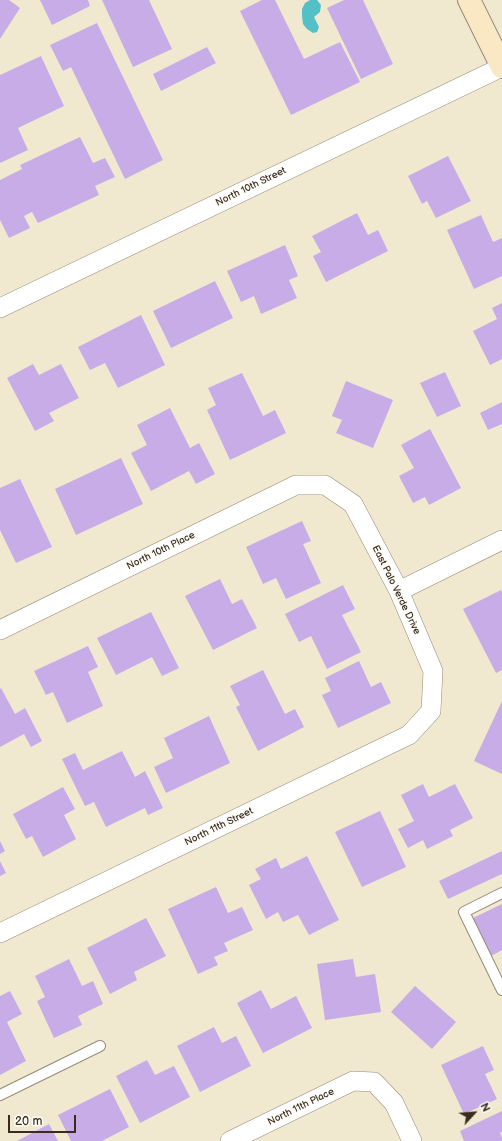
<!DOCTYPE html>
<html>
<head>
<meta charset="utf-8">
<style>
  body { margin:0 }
  #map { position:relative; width:502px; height:1141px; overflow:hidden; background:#f0e9d0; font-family:"Balsamiq Sans",sans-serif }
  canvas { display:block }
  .north { position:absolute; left:454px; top:1093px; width:40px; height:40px; -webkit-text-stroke:3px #fdfcf7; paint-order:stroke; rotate:64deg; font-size:11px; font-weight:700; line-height:16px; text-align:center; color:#3b2a1e }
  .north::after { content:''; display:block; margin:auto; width:14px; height:18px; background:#3b2a1e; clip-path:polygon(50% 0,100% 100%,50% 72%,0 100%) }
  .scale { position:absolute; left:8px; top:1115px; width:68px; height:18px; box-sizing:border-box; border:2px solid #3b2a1e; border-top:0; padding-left:5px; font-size:12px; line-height:14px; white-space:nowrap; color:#3b2a1e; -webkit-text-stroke:3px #fdfcf7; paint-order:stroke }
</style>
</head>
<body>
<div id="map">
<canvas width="502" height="1141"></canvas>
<div class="north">N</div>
<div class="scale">20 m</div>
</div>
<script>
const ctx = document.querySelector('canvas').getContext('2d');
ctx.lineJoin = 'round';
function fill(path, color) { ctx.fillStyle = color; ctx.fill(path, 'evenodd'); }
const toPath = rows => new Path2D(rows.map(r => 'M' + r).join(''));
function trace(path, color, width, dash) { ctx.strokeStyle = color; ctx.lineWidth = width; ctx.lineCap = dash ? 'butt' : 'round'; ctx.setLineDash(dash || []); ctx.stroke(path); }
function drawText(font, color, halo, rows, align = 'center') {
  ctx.font = font + ' "Balsamiq Sans",sans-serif'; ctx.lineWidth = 3; ctx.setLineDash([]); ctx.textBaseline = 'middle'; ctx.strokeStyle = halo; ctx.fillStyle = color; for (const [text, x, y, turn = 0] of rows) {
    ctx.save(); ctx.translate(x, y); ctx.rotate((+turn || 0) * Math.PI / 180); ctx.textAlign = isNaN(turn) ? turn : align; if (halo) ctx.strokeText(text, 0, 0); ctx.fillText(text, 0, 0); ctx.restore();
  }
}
fill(toPath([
  [310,0,317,0,321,5,320,12,314,17,319,27,317,32,313,33,307,29,303,24,302,16,302,9,305,3]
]), '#52c0c6');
fill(toPath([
  [0,0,9,0,20,8,0,39],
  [40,0,88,0,90,6,52,25],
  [102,0,149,0,172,49,133,67],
  [262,0,275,0,304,59,340,42,360,82,291,115,240,11],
  [344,0,363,0,393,64,361,79,327,8],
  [97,23,163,160,125,179,71,67,63,71,50,45],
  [207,47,216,63,161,91,153,74],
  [41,56,64,106,18,128,28,150,0,163,0,75],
  [80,137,93,163,105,158,115,177,95,186,99,195,38,223,32,212,24,216,30,228,9,238,0,220,0,180,22,169,20,165],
  [448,156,471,201,436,218,427,201,422,204,408,176],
  [357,213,368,235,378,230,388,251,326,282,313,256,321,252,312,236],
  [481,215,493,242,502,238,502,276,474,289,447,230],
  [285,245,298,276,289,280,297,298,261,314,254,296,241,302,227,271],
  [215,281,233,318,171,348,153,311],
  [502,303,502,359,490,365,473,331,497,319,492,308],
  [141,315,165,365,118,388,105,363,90,370,78,347],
  [33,364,39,375,61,364,79,398,49,413,54,421,35,431,7,378],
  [445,372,461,406,437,417,420,383],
  [242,373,263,416,275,410,286,433,230,460,207,410,216,405,208,388],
  [346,381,393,400,373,448,336,433,342,420,332,416],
  [502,402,502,424,488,430,480,413],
  [170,408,190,448,199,443,215,474,196,484,189,471,151,491,131,453,147,445,137,425],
  [430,429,461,488,429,505,425,497,413,503,399,476,414,468,401,445],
  [121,458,143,504,76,535,55,489],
  [20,479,52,547,16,563,0,530,0,488],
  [302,521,311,541,303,544,321,583,286,599,276,578,263,584,246,547],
  [220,579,232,604,242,599,257,628,213,650,185,596],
  [343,585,355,609,342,615,361,652,327,669,311,636,299,642,285,614],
  [501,590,502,593,502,670,496,673,463,609],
  [151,612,179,668,162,676,152,657,116,675,97,638],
  [88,646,98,667,88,672,103,706,67,723,53,692,46,695,34,671],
  [359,661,371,687,381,682,391,703,338,728,322,695,331,691,325,678],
  [263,670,285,714,295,709,304,727,258,751,236,707,240,705,230,686],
  [1,688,15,714,25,708,42,741,31,747,24,734,0,747,0,689],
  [502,701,502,774,474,761],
  [209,716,230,763,166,793,154,767,173,758,164,738],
  [122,751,135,777,145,771,163,808,148,815,145,808,106,827,94,802,85,806,62,759,75,753,83,770],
  [423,784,429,797,455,784,473,818,450,830,453,836,427,849,423,840,408,848,398,829,414,821,401,795],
  [63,787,75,809,64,815,76,839,43,857,32,836,26,839,13,814],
  [380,811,406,867,362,887,335,832],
  [0,841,5,851,0,854],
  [502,851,502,874,448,899,439,881],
  [307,856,339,920,309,935,298,915,283,922,278,912,266,919,249,885,261,879,255,869,276,858,281,869],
  [0,861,6,873,0,876],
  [216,887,228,913,242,907,253,930,224,943,228,951,214,957,218,965,198,974,168,909],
  [502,904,502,950,491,956,473,918],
  [146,918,166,956,134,972,137,980,110,994,87,948],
  [69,959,82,986,93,981,103,1004,78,1016,82,1025,54,1038,37,1001,45,997,35,976],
  [353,959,356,977,375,974,381,1012,325,1020,317,964],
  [415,986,456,1022,432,1049,391,1012],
  [261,990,271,1009,296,996,312,1028,263,1053,237,1003],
  [10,991,22,1014,7,1022,26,1061,0,1075,0,996],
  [214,1027,222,1043,236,1036,251,1066,200,1092,177,1046],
  [483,1046,494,1070,485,1074,497,1099,464,1114,441,1065],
  [147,1060,155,1075,174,1066,190,1097,140,1123,116,1076],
  [110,1089,129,1127,102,1141,71,1141,58,1115],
  [502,1111,502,1132,500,1133,502,1138,502,1141,464,1141,460,1131],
  [49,1124,58,1141,17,1141]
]), '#c7ace7');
const service = toPath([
  [502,893,464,912,502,990],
  [0,1095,100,1046]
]);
const minor = toPath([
  [0,308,502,67],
  [399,591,502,540],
  [0,630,296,485,325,485,353,504,399,591,433,671,431,711,409,735,0,933],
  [230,1141,353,1081,374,1082,394,1103,412,1141]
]);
const secondary = toPath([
  [469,0,502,67]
]);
trace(service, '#968a77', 12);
trace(minor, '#968a77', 20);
trace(secondary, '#968a77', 24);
trace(service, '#fff', 10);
trace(minor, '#fff', 19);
trace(secondary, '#fae7c3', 22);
drawText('10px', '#3b2a1e', '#fdfcf7', [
  ["North 10th Street",251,187,-26],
  ["North 10th Place",161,551,-26],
  ["East Palo Verde Drive",396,590,64],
  ["North 11th Street",219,827,-26],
  ["North 11th Place",301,1107,-26]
]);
</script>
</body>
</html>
